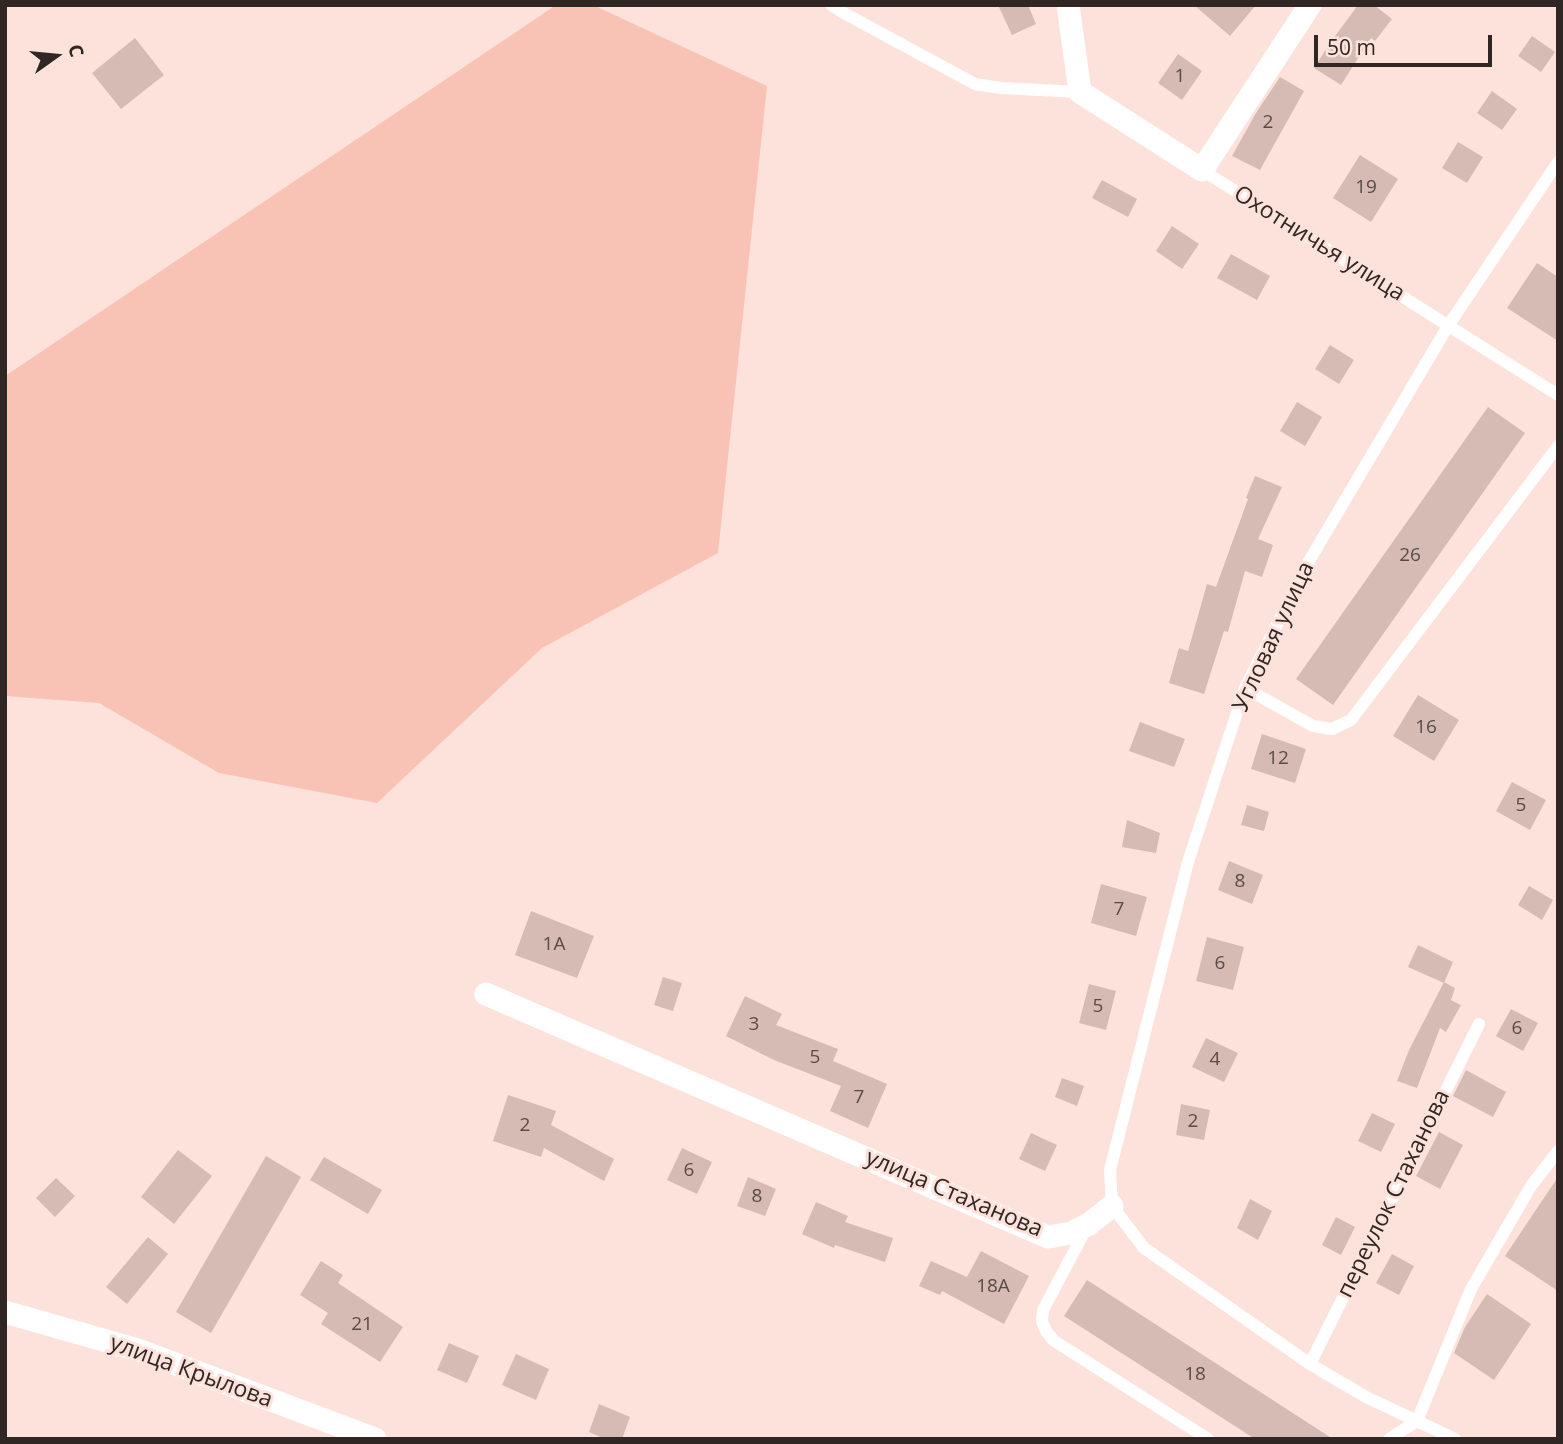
<!DOCTYPE html>
<html>
<head>
<meta charset="utf-8">
<style>
  body { margin:0 }
  #map { position:relative; width:1563px; height:1444px; overflow:hidden; background:#fde2db; font-family:"Open Sans",sans-serif }
  canvas { display:block }
  .frame { position:absolute; inset:0; border:7px solid #302623; pointer-events:none }
  .north { position:absolute; left:21px; top:21px; width:70px; height:70px; -webkit-text-stroke:5px #fde2db; paint-order:stroke; rotate:75deg; font-size:19px; font-weight:700; line-height:28px; text-align:center; color:#302623 }
  .north::after { content:''; display:block; margin:auto; width:24px; height:32px; background:#302623; clip-path:polygon(50% 0,100% 100%,50% 72%,0 100%) }
  .scale { position:absolute; left:1314px; top:35px; width:178px; height:32px; box-sizing:border-box; border:4px solid #302623; border-top:0; padding-left:9px; font-size:21px; line-height:24px; white-space:nowrap; color:#302623; -webkit-text-stroke:5px #fde2db; paint-order:stroke }
</style>
</head>
<body>
<div id="map">
<canvas width="1563" height="1444"></canvas>
<div class="frame"></div>
<div class="north">С</div>
<div class="scale">50 m</div>
</div>
<script>
const ctx = document.querySelector('canvas').getContext('2d');
ctx.lineJoin = 'round';
function fill(path, color) { ctx.fillStyle = color; ctx.fill(path, 'evenodd'); }
const toPath = rows => new Path2D(rows.map(r => 'M' + r).join(''));
function trace(path, color, width, dash) { ctx.strokeStyle = color; ctx.lineWidth = width; ctx.lineCap = dash ? 'butt' : 'round'; ctx.setLineDash(dash || []); ctx.stroke(path); }
function drawText(font, color, halo, rows, align = 'center') {
  ctx.font = font + ' "Open Sans",sans-serif'; ctx.lineWidth = 6; ctx.setLineDash([]); ctx.textBaseline = 'middle'; ctx.strokeStyle = halo; ctx.fillStyle = color; for (const [text, x, y, turn = 0] of rows) {
    ctx.save(); ctx.translate(x, y); ctx.rotate((+turn || 0) * Math.PI / 180); ctx.textAlign = isNaN(turn) ? turn : align; if (halo) ctx.strokeText(text, 0, 0); ctx.fillText(text, 0, 0); ctx.restore();
  }
}
fill(toPath([
  [556,5,593,5,767,86,718,553,542,648,377,803,219,773,99,703,5,696,5,376]
]), '#f8c3b5');
fill(toPath([
  [998,5,1028,5,1036,24,1012,35],
  [1194,5,1256,5,1230,36],
  [1358,5,1374,5,1392,19,1375,41,1371,38,1341,85,1314,68,1330,43],
  [1532,36,1555,52,1541,72,1518,56],
  [135,38,164,75,121,109,92,73],
  [1178,54,1202,71,1182,100,1158,83],
  [1280,77,1304,91,1260,170,1232,156,1256,113],
  [1492,91,1517,109,1502,130,1477,113],
  [1458,142,1483,157,1467,183,1442,168],
  [1360,155,1398,179,1371,222,1333,198],
  [1102,180,1137,199,1128,217,1092,198],
  [1172,226,1199,244,1182,269,1156,251],
  [1231,254,1270,276,1257,300,1217,278],
  [1537,263,1558,277,1558,341,1507,308],
  [1330,345,1354,360,1339,384,1315,369],
  [1297,402,1322,417,1305,446,1280,431],
  [1488,407,1525,433,1333,705,1296,679],
  [1255,476,1282,487,1258,539,1273,545,1262,577,1245,571,1228,632,1224,631,1204,694,1169,683,1179,648,1188,651,1207,584,1216,587,1248,499,1246,498],
  [1418,695,1459,720,1434,761,1393,736],
  [1140,722,1185,739,1174,767,1129,751],
  [1262,734,1306,749,1295,783,1251,769],
  [1512,782,1546,800,1530,830,1496,811],
  [1247,805,1269,812,1264,831,1241,825],
  [1127,820,1160,833,1156,853,1122,847],
  [1229,861,1263,875,1252,904,1218,890],
  [1101,884,1147,897,1136,936,1091,923],
  [1529,886,1553,900,1542,920,1518,905],
  [531,911,594,936,577,978,515,955],
  [1207,937,1244,947,1233,990,1196,981],
  [1418,945,1453,962,1444,983,1408,967],
  [663,977,682,983,673,1011,654,1005],
  [1444,982,1455,988,1451,1000,1461,1005,1446,1032,1440,1028,1417,1088,1397,1081,1409,1050],
  [1089,984,1116,991,1106,1030,1079,1023],
  [745,996,782,1014,776,1025,838,1049,833,1061,887,1084,868,1128,830,1111,841,1086,774,1060,726,1036],
  [1511,1009,1538,1023,1523,1051,1496,1036],
  [1206,1038,1238,1053,1224,1082,1192,1067],
  [1466,1070,1506,1092,1493,1117,1453,1096],
  [1062,1078,1084,1086,1077,1106,1055,1097],
  [508,1095,556,1111,551,1125,614,1159,604,1181,544,1148,541,1157,493,1141],
  [1181,1104,1210,1110,1204,1140,1176,1135],
  [1372,1113,1395,1124,1381,1152,1358,1141],
  [1439,1132,1463,1145,1440,1189,1416,1176],
  [1031,1133,1057,1145,1045,1171,1019,1159],
  [682,1148,712,1162,697,1194,667,1180],
  [178,1150,212,1176,174,1224,141,1197],
  [266,1156,301,1177,211,1333,176,1312],
  [324,1157,382,1190,368,1214,310,1180],
  [748,1177,776,1189,765,1216,737,1206],
  [1558,1177,1558,1291,1505,1256],
  [56,1178,75,1196,55,1217,36,1198],
  [1250,1199,1272,1211,1258,1240,1237,1228],
  [816,1202,848,1216,845,1222,893,1238,885,1262,835,1245,834,1248,802,1234],
  [1336,1217,1355,1227,1341,1255,1322,1245],
  [148,1237,168,1254,127,1304,106,1287],
  [981,1251,1029,1276,1004,1324,942,1291,940,1295,919,1286,931,1261,967,1277],
  [1392,1254,1414,1266,1399,1295,1376,1283],
  [321,1261,343,1275,338,1283,403,1327,380,1362,321,1324,328,1313,300,1295],
  [1087,1280,1333,1439,1255,1439,1064,1316],
  [1487,1294,1531,1324,1494,1380,1454,1353,1465,1327],
  [449,1343,479,1356,467,1383,437,1370],
  [516,1354,549,1369,536,1400,502,1385],
  [599,1404,630,1417,622,1439,605,1439,589,1432]
]), '#d5bbb4');
trace(toPath([
  [831,5,842,12,975,84,1001,88,1080,92],
  [1202,170,1558,395],
  [1245,688,1313,726,1332,729,1351,720,1558,446],
  [1087,1227,1043,1310,1042,1321,1046,1331,1053,1340,1208,1439],
  [1310,1364,1479,1024],
  [1389,1439,1417,1421,1471,1289,1531,1186,1558,1151],
  [1455,1439,1366,1397,1310,1364,1144,1248,1112,1206,1110,1170,1188,862,1245,688,1309,561,1448,326,1558,162]
]), '#fff', 12);
trace(toPath([
  [1068,5,1080,92,1202,170,1310,5],
  [486,994,1048,1237,1071,1233,1089,1224,1112,1206],
  [5,1312,138,1350,375,1439]
]), '#fff', 23);
drawText('19px', '#594b47', null, [
  ["1",1180,77],
  ["2",1268,123],
  ["19",1366,188],
  ["26",1410,556],
  ["16",1426,728],
  ["12",1278,759],
  ["5",1521,806],
  ["8",1240,882],
  ["7",1119,910],
  ["1А",554,945],
  ["6",1220,964],
  ["5",1098,1007],
  ["3",754,1025],
  ["6",1517,1029],
  ["5",815,1058],
  ["4",1215,1060],
  ["7",859,1098],
  ["2",1193,1122],
  ["2",525,1126],
  ["6",689,1171],
  ["8",757,1197],
  ["18А",993,1287],
  ["21",362,1325],
  ["18",1195,1375]
]);
drawText('23px', '#302623', '#fde2db', [
  ["Охотничья улица",1319,244,32],
  ["Угловая улица",1274,637,-65],
  ["улица Стаханова",954,1194,23],
  ["переулок Стаханова",1394,1194,-64],
  ["улица Крылова",191,1372,20]
]);
</script>
</body>
</html>
